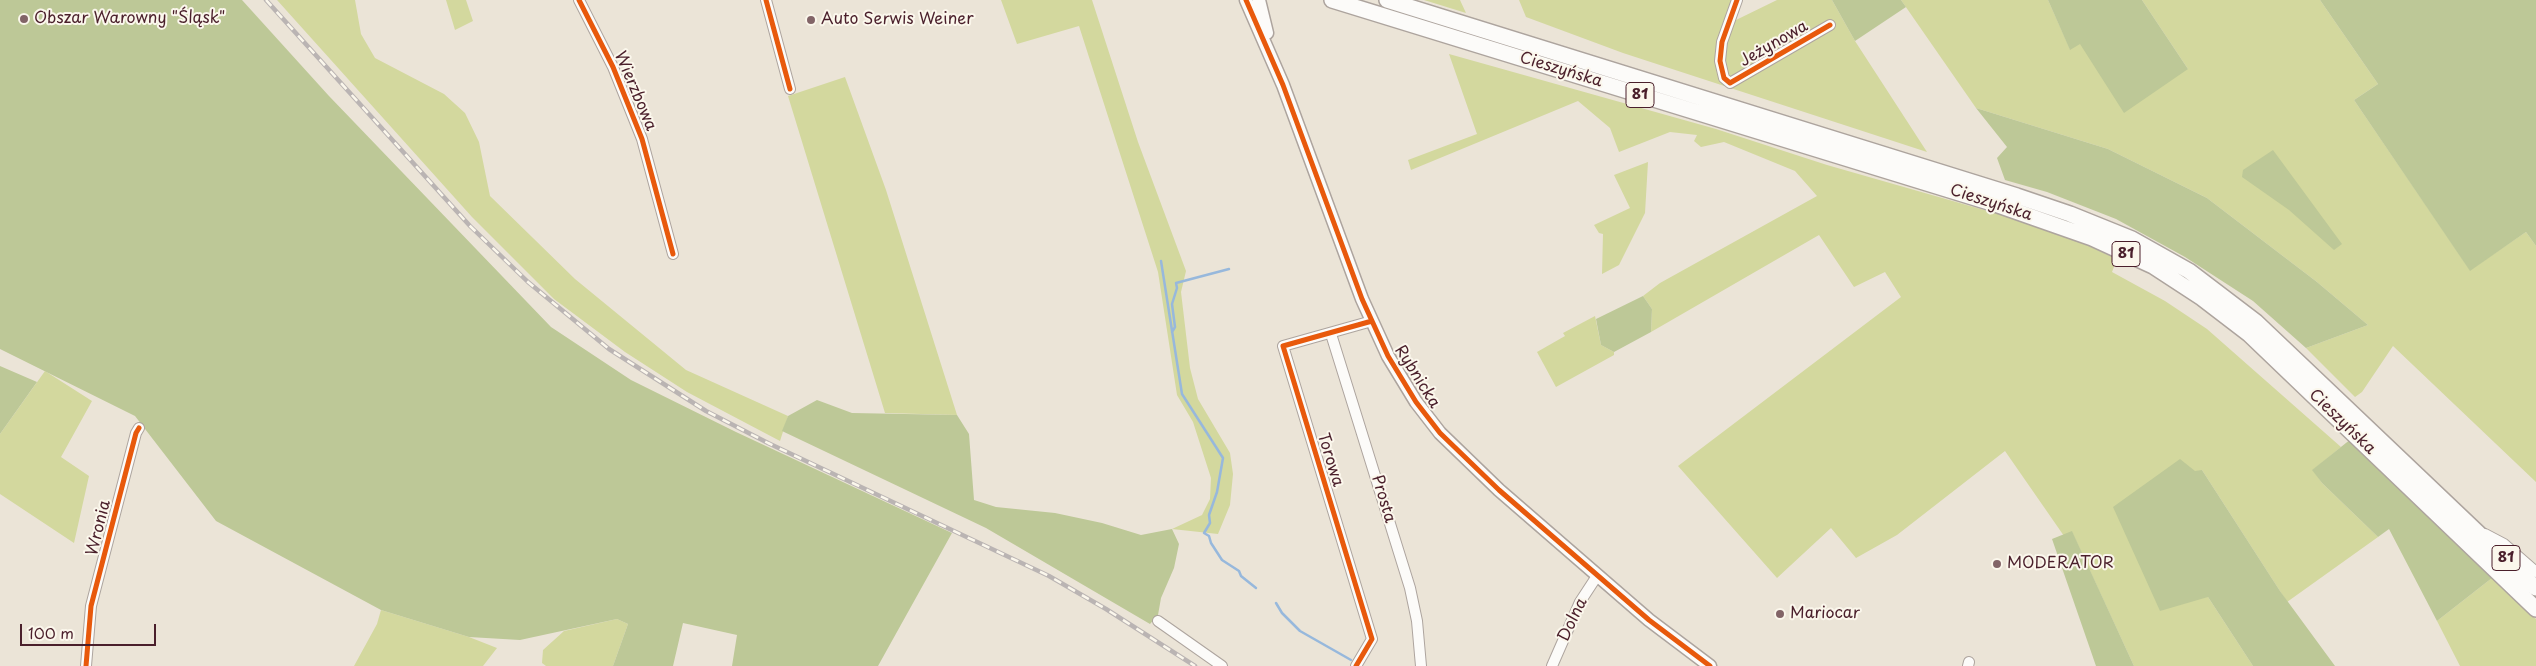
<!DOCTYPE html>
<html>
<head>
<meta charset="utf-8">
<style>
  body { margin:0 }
  #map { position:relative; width:2536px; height:666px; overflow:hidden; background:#ebe4d7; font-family:"Playpen Sans",sans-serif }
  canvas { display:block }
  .scale { position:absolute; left:20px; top:624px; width:136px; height:22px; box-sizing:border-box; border:2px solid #4a1f2b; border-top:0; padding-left:6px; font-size:15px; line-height:18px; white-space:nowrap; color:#4a1f2b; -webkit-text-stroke:4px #fbf7ec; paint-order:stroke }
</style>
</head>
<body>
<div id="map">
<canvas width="2536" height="666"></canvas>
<div class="scale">100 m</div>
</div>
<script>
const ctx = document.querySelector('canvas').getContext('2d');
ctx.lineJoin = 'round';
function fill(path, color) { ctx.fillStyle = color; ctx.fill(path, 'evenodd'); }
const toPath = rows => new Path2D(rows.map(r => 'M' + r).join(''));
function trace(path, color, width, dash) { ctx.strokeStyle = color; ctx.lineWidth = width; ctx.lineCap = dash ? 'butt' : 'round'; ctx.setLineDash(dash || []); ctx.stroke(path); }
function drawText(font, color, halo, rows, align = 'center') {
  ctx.font = font + ' "Playpen Sans",sans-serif'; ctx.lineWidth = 4; ctx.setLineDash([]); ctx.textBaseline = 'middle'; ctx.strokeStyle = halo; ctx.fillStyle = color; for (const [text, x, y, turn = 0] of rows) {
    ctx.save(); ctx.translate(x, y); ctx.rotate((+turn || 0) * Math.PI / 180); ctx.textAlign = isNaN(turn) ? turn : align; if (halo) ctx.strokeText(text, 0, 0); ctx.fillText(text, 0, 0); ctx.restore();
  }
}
fill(toPath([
  [277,0,355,0,361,34,375,58,444,94,465,113,479,142,490,196,575,279,686,370,788,416,780,441,687,392,625,352,554,299,472,217],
  [446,0,466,0,473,21,455,30],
  [1001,0,1092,0,1138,142,1186,271,1181,292,1190,368,1198,399,1230,453,1233,474,1230,505,1218,534,1172,529,1202,515,1210,499,1211,478,1193,422,1177,395,1158,272,1079,26,1017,44],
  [1424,0,1460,0,1466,13],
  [1519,0,1736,0,1736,20,1777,0,1832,0,1855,41,1927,152,1623,53,1526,17],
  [1901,0,2048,0,2070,49,2080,43,2188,69,2142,0,2320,0,2378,84,2354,100,2470,270,2526,232,2536,246,2536,482,2393,346,2362,392,2355,397,2306,348,2368,325,2317,282,2207,198,2108,149,1976,108],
  [1449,54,1716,129,1827,165,2054,230,2117,259,2112,272,2165,301,2207,329,2341,447,2313,470,2322,483,2378,537,2287,602,2202,470,2208,597,2253,666,2134,666,2072,532,2064,536,2005,451,1897,535,1856,558,1831,528,1777,578,1678,466,1901,297,1885,272,1854,287,1819,235,1651,332,1652,309,1643,296,1660,283,1817,196,1795,171,1724,142,1701,147,1694,141,1697,135,1670,132,1619,152,1610,128,1578,101,1411,170,1408,160,1477,134],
  [845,77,886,190,957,415,885,413,788,96],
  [1648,162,1645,213,1619,265,1602,274,1603,234,1599,233,1594,225,1630,208,1614,175],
  [1595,316,1601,345,1614,352,1614,355,1556,387,1537,352,1565,336,1563,333],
  [45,371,92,401,61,457,89,476,74,543,0,494,0,434],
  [2492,578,2536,619,2536,666,2460,666,2437,621],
  [381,610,469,637,497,648,483,666,354,666,377,624],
  [617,619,628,624,613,666,546,666,542,663,543,650,564,631]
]), '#d3d89e');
fill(toPath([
  [0,0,242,0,329,96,551,327,631,380,736,432,952,533,878,666,732,666,737,635,683,623,673,666,613,666,628,624,617,619,520,640,469,637,381,610,216,521,135,416,0,349],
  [1832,0,1901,0,1906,7,1855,41],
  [2048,0,2142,0,2188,69,2124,113,2080,44,2070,50],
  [2320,0,2536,0,2536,246,2526,232,2470,271,2354,100,2378,84],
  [1976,108,2108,149,2207,198,2317,282,2368,325,2306,348,2253,301,2185,257,2116,219,2047,192,2005,180,1997,158,2007,147],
  [2273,150,2342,244,2334,250,2289,210,2242,177,2243,170],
  [1643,296,1652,309,1651,332,1614,352,1601,345,1596,319],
  [0,366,37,382,0,434],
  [817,400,852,413,957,415,969,434,974,500,996,507,1055,513,1102,523,1141,535,1172,529,1179,544,1174,568,1161,598,1158,615,1150,624,986,528,782,431,788,416],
  [2351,439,2492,578,2437,621,2389,529,2378,537,2322,483,2312,470],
  [2180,459,2195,471,2202,470,2280,591,2335,666,2253,666,2208,597,2160,611,2113,507],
  [2072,531,2134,666,2096,666,2052,539]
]), '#bdc897');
trace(toPath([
  [1161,261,1182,394,1223,458,1217,492,1209,515,1210,523,1204,533,1209,536,1211,543,1222,560,1239,571,1241,576,1256,588],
  [1172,332,1175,327,1172,304,1177,288,1176,283,1229,269],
  [1276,603,1282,613,1300,631,1351,660]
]), '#97b8dc', 2.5);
const minor = toPath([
  [579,0,613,67,642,139,673,254],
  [766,0,790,89],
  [1737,0,1722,42,1720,61,1724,78,1730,83,1830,25],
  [1331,334,1410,588,1417,621,1421,666],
  [2485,534,2504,544,2536,572],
  [1158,621,1222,666],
  [86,666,91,606,136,433,139,428],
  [1356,666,1372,639,1283,346,1372,321],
  [1552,666,1580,602,1597,576],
  [1968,666,1969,662]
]);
const tertiary = toPath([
  [1246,0,1283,85,1362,299,1388,356,1416,402,1440,433,1499,490,1649,620,1710,666],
  [1259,0,1267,33]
]);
const primary = toPath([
  [1332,0,1995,204,2092,238,2153,266,2202,298,2249,334,2536,609],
  [1387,0,2017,196,2070,214,2132,239,2189,271,2256,322,2536,588]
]);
trace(minor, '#ada49e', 12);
trace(tertiary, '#ada49e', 15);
trace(primary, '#ada49e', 18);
trace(minor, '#fcfbf9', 10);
trace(tertiary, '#fcfbf9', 12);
trace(primary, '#fcfbf9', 15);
const rail = toPath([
  [266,0,470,226,528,282,609,349,706,411,768,443,1049,576,1106,609,1195,666]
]);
trace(rail, '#bab4b3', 4.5);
trace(rail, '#fbf7ec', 2.5, [8]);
trace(toPath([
  [579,0,613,67,642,139,673,254],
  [766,0,790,89],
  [1246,0,1283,85,1362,299,1388,356,1416,402,1440,433,1499,490,1649,620,1710,666],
  [1737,0,1722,42,1720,61,1724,78,1730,83,1830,25],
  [86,666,91,606,136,433,139,428],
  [1356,666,1372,639,1283,346,1372,321]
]), '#e8590c', 5);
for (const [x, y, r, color] of [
  [24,19,5,"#826467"],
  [811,20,5,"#826467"],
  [1997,564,5,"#826467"],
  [1780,614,5,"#826467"]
]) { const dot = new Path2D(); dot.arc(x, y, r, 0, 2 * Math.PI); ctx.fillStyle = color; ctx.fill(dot); trace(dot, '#fbf7ec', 2); }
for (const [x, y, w] of [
  [1640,95,28],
  [2126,254,28],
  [2506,558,28]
]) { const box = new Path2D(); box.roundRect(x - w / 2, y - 12.5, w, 25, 4); ctx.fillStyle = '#fbf7ec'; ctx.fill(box); trace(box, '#4a1f2b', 1); }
drawText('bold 15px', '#4a1f2b', null, [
  ["81",1640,95],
  ["81",2126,254],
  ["81",2506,558]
]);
drawText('16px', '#4a1f2b', '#fbf7ec', [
  ["Obszar Warowny \"Śląsk\"",34,19],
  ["Auto Serwis Weiner",821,20],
  ["MODERATOR",2007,564],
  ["Mariocar",1790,614]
], 'left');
drawText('16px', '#4a1f2b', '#fbf7ec', [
  ["Jeżynowa",1774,44,-30],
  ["Cieszyńska",1561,70,17],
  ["Wierzbowa",635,91,67],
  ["Cieszyńska",1991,203,18],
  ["Rybnicka",1417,377,58],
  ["Cieszyńska",2342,422,44],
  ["Torowa",1330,460,73],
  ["Prosta",1383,499,73],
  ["Wronia",99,528,-76],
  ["Dolna",1573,620,-64]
]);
</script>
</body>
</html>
